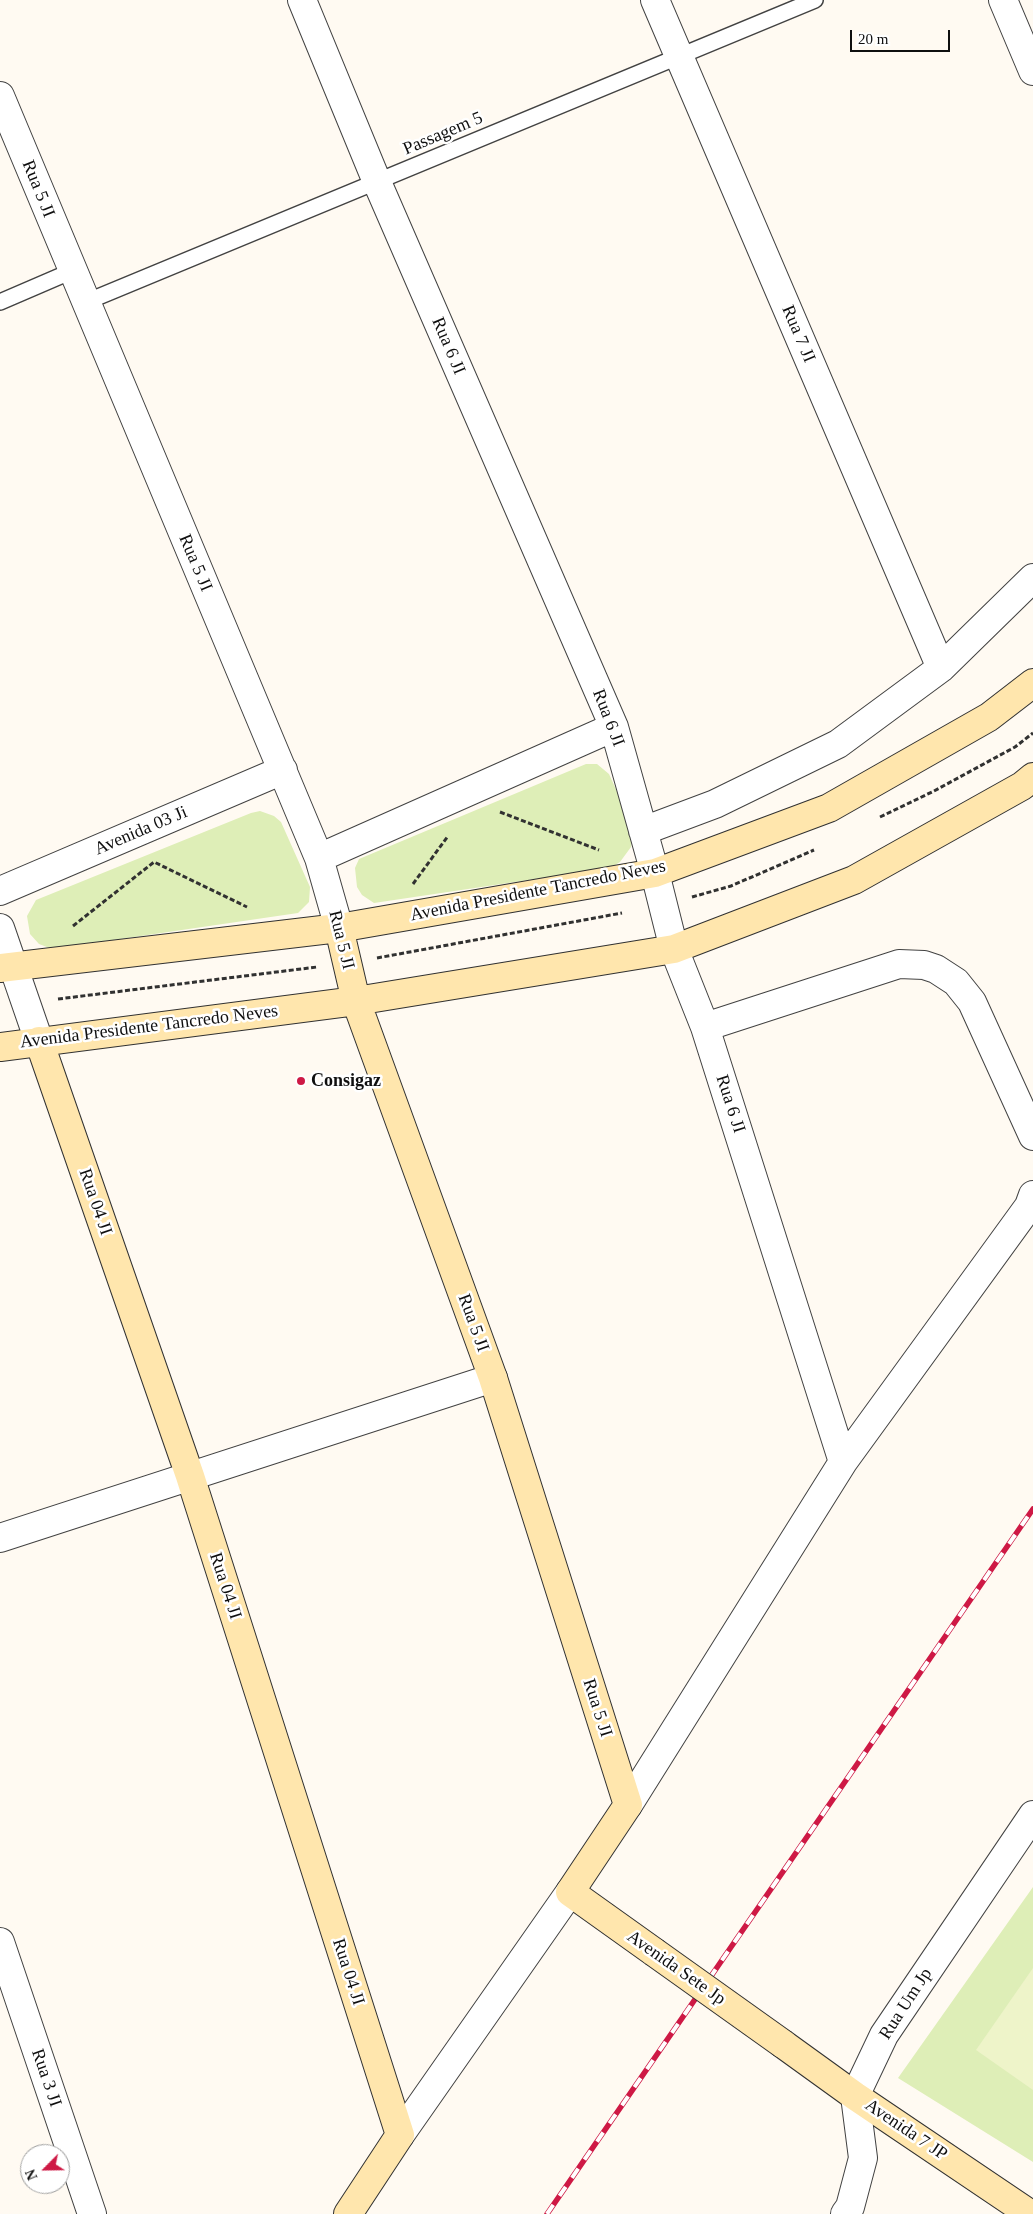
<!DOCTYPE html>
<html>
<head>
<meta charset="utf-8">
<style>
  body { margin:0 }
  #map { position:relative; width:1033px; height:2214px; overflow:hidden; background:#fffaf2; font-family:Georgia,serif }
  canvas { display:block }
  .north { position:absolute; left:20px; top:2144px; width:50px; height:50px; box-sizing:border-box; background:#fff; border:1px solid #9f9f9f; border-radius:50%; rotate:247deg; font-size:14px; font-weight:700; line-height:20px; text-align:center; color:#0f0f0f }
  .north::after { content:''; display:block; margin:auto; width:18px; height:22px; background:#ce1945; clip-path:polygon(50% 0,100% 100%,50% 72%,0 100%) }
  .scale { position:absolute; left:850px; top:30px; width:100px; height:22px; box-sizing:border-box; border:2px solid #0f0f0f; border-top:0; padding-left:6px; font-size:15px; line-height:18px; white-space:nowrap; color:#0f0f0f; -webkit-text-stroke:4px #fff; paint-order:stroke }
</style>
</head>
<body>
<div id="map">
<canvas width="1033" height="2214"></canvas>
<div class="north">N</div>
<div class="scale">20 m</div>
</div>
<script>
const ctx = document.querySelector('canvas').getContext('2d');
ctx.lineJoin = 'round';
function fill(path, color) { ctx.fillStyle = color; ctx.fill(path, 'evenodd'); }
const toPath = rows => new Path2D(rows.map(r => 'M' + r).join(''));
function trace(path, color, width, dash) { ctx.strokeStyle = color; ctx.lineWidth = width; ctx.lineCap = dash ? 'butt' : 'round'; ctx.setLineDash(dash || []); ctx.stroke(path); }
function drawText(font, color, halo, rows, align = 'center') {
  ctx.font = font + ' Georgia,serif'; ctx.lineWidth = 5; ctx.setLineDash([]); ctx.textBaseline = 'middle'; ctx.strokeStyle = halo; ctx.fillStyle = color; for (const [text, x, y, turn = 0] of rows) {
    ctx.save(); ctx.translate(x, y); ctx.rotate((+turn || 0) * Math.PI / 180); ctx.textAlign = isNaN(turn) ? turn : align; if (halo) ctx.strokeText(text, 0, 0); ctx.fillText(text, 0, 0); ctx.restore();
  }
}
fill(toPath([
  [586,764,597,764,609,774,634,829,631,847,620,862,615,865,609,868,374,903,362,895,357,887,355,868,359,859],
  [260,811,274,816,281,822,310,887,309,902,298,913,52,949,39,944,30,934,27,916,36,900,251,813],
  [1033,1887,1033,2162,898,2078]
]), '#deeeb7');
fill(toPath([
  [1033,1968,1033,2090,976,2050]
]), '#eef4c9');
const lane = toPath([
  [0,302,72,271],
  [86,302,815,0]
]);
const street = toPath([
  [302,0,377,182,614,727,655,873,674,949,705,1027,843,1462],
  [655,0,941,668],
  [1003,0,1033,71],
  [0,96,319,858,339,928],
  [643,831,715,804,838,744,941,668,1033,578],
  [319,858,614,727],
  [0,891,283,770],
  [0,928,39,1041],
  [705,1027,899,964,924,965,936,969,956,982,972,1002,1033,1136],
  [0,1538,493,1378],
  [628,1805,843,1462,1029,1206,1033,1195],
  [0,1942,92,2214],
  [400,2135,570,1892],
  [845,2214,850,2207,863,2158,855,2096,884,2035,1033,1815]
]);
const secondary = toPath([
  [339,928,356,1001,493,1378,628,1805,570,1892,654,1952],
  [0,968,339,928,655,873,829,808,989,717,1033,683],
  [39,1041,190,1476,400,2135,348,2214],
  [0,1047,356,1001,674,949,854,880,1022,786,1033,777],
  [783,2044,855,2096,1030,2214]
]);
trace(lane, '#424242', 18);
trace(street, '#424242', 30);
trace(secondary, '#313131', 30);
trace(toPath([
  [500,812,599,850],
  [880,817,934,791,1015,747,1033,733],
  [413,884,448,836],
  [692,897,731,886,814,850],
  [73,926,154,862,247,907],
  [377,958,622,913],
  [58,999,317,967]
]), '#313131', 3, [5, 2.5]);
trace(lane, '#fff', 15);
trace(street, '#fff', 28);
trace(secondary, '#ffe6ad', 28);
const rail = toPath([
  [547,2214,1033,1509]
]);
trace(rail, '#ce1945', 5.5);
trace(rail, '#fff', 4, [11]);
const secondaryBridge = toPath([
  [654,1952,783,2044]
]);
trace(secondaryBridge, '#313131', 30, []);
trace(secondaryBridge, '#ffe6ad', 28);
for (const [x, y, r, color] of [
  [301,1081,5,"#ce1945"]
]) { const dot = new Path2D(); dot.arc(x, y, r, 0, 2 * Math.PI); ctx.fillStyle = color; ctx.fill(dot); trace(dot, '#fff', 2); }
drawText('18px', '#0f0f0f', '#fff', [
  ["Passagem 5",443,134,-23],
  ["Rua 5 JI",38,189,68],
  ["Rua 7 JI",798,334,67],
  ["Rua 6 JI",448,346,67],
  ["Rua 5 JI",195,563,67],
  ["Rua 6 JI",608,718,69],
  ["Avenida 03 Ji",141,831,-23],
  ["Avenida Presidente Tancredo Neves",538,891,-11],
  ["Rua 5 JI",341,940,76],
  ["Avenida Presidente Tancredo Neves",149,1027,-7],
  ["Rua 6 JI",730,1104,72],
  ["Rua 04 JI",95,1202,71],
  ["Rua 5 JI",473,1323,70],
  ["Rua 04 JI",225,1586,72],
  ["Rua 5 JI",597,1708,72],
  ["Avenida Sete Jp",676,1968,35],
  ["Rua 04 JI",348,1972,72],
  ["Rua Um Jp",906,2004,-57],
  ["Rua 3 JI",46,2078,71],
  ["Avenida 7 JP",906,2130,34]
]);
drawText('bold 18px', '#0f0f0f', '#fff', [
  ["Consigaz",311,1081]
], 'left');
</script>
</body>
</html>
